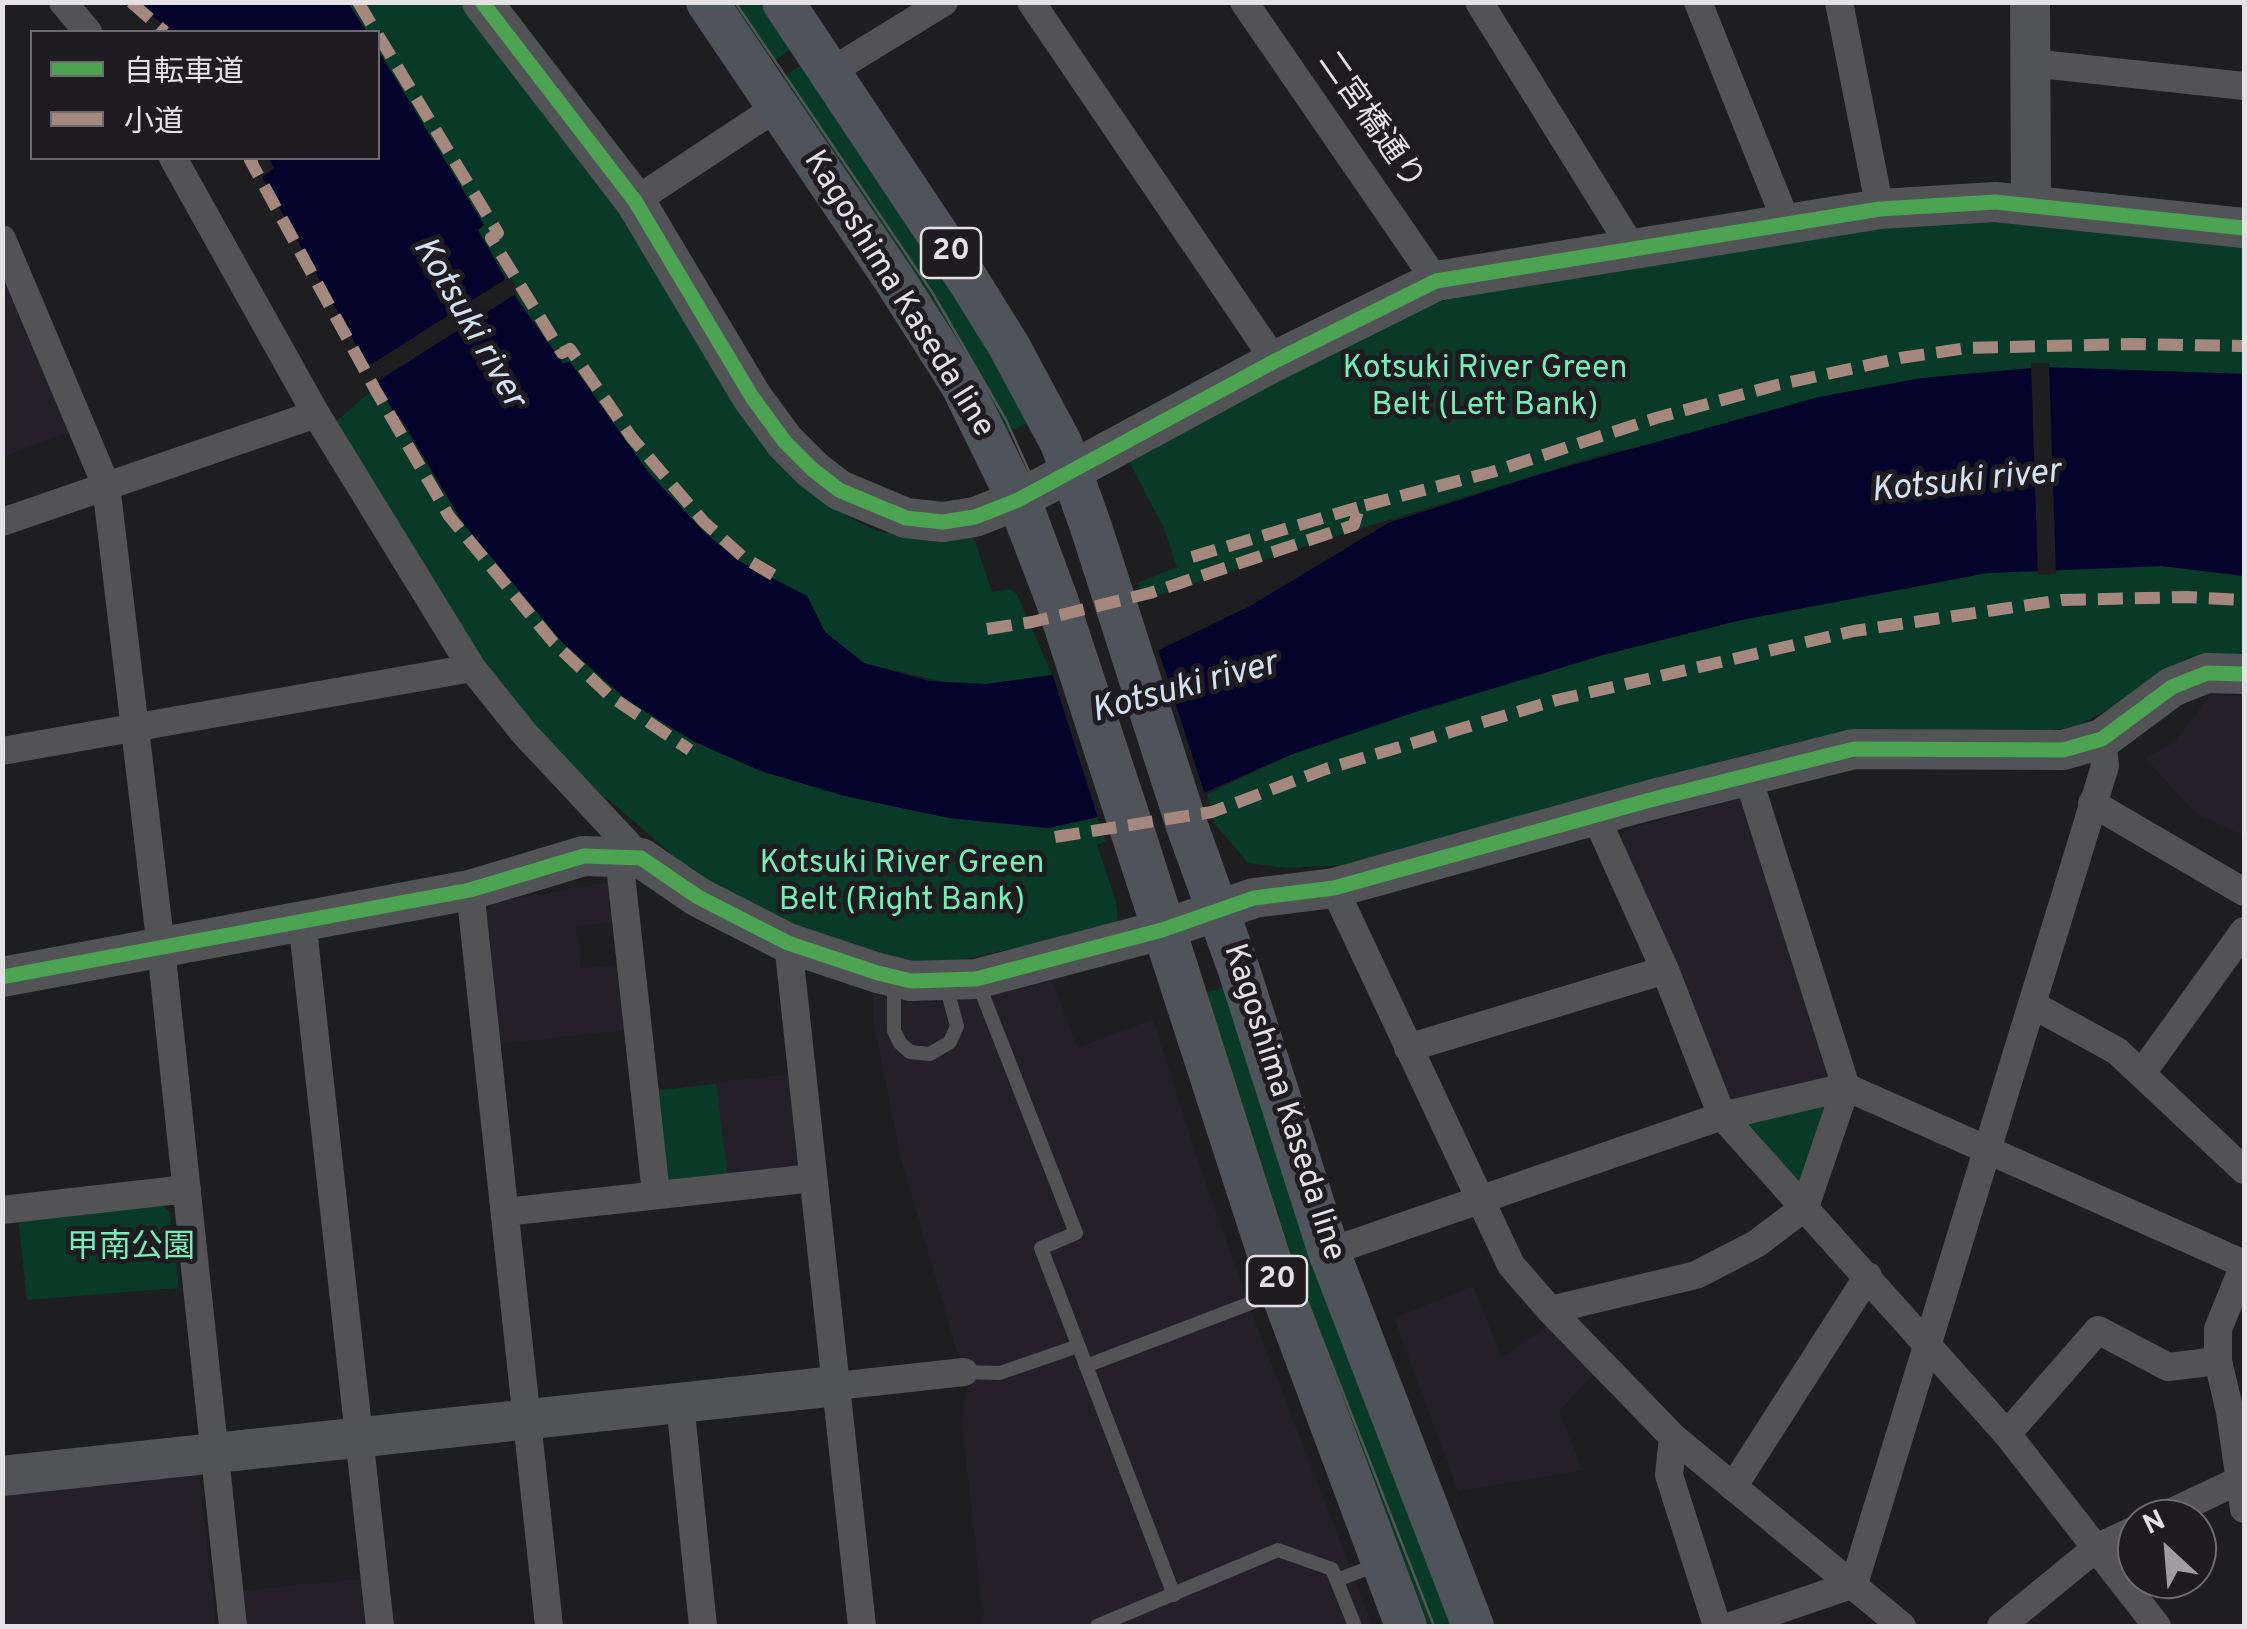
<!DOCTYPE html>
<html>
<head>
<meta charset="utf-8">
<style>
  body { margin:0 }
  #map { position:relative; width:2247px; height:1629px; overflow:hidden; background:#1e1d1f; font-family:Overpass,"Noto Sans JP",sans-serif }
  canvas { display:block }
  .frame { position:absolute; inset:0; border:5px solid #e4e2e5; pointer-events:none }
  .legend { position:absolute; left:30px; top:30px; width:350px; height:130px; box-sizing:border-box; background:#1e1c20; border:2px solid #6d6b6f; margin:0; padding:12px 18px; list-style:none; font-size:30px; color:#e4e2e5 }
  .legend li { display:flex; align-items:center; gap:20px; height:50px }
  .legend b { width:50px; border:2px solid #6d6b6f }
  .north { position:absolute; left:2117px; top:1499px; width:100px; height:100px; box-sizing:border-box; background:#1e1c20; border:2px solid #6d6b6f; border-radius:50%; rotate:334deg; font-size:28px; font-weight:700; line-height:40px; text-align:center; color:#e4e2e5 }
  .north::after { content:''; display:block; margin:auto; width:35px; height:45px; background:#9f9da0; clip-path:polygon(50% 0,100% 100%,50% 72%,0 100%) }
</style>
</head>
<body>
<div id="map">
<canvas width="2247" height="1629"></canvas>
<div class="frame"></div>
<ul class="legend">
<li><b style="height:12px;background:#4ca352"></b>自転車道</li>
<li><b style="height:12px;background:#a5887d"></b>小道</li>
</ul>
<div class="north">N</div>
</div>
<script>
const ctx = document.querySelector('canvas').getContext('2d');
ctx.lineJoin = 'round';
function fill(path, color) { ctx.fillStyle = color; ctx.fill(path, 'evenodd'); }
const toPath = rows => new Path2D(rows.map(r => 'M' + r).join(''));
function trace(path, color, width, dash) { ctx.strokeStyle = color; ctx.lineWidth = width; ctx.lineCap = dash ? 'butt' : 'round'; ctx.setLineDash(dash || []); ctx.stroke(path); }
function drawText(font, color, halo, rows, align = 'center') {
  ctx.font = font + ' Overpass,"Noto Sans JP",sans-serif'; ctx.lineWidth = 10; ctx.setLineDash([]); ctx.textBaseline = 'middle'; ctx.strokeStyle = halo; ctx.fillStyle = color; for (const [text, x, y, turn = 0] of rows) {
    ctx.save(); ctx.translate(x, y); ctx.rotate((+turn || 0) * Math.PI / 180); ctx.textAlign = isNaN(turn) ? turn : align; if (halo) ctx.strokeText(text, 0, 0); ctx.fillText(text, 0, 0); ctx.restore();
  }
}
fill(toPath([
  [2,274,69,432,3,457,2,457],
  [2210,695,2244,696,2244,836,2194,812,2145,758,2175,742],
  [1745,797,1833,1073,1828,1083,1735,1103,1726,1099,1619,843,1625,830],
  [615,881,620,922,577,926,581,968,624,964,632,1029,499,1044,486,912,492,903],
  [1052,981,1078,1048,1153,1019,1196,1155,1253,1316,1373,1626,984,1626,962,1422,967,1387,901,1159,873,1017,873,995,913,1003,960,1001],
  [789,1074,798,1166,728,1180,652,1091],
  [1473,1286,1502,1358,1547,1327,1595,1373,1559,1411,1583,1470,1458,1491,1394,1318],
  [199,1471,216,1626,3,1626,2,1492],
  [369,1578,374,1626,245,1626,241,1591]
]), '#252028');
fill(toPath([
  [348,3,461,3,593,170,751,429,774,459,804,486,854,520,877,531,904,535,973,536,992,592,1010,589,1017,594,1052,675,986,684,952,684,864,663,825,632,807,596,739,561,705,533,649,473,570,361,564,364,517,299,477,230,484,225,378,50,378,32,367,32],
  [730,3,760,3,792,49,771,63],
  [802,64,977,325,1029,422,1007,433,781,79],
  [1983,217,2244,243,2244,374,2043,367,1922,378,1819,397,1661,442,1608,453,1330,538,1147,599,1137,583,1177,567,1164,528,1126,456,1411,312,1463,294,1802,238],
  [378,385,463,523,563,643,627,700,695,742,761,771,845,796,949,818,1048,828,1097,817,1106,841,1097,845,1116,902,1118,920,1113,926,943,964,929,964,882,958,749,907,699,878,608,799,597,796,482,665,333,424],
  [2162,566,2244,576,2244,658,2192,656,2166,669,2105,711,2075,727,2044,731,1845,731,1744,755,1343,865,1286,868,1248,863,1214,823,1207,794,1290,755,1412,713,1603,655,1741,620,1987,573],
  [1224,987,1456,1626,1429,1626,1333,1381,1200,995],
  [716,1084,728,1180,671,1187,663,1180,652,1091],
  [1825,1103,1832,1112,1808,1181,1797,1185,1743,1130,1746,1121],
  [162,1205,170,1212,179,1288,27,1300,18,1219]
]), '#083a27');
fill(toPath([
  [136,3,348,3,367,32,172,32],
  [378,50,484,225,478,230,517,299,563,364,569,361,649,473,705,533,739,561,807,596,825,632,864,663,929,681,986,684,1052,675,1159,650,1250,606,1388,523,1541,474,1819,397,1922,378,2043,367,2244,374,2244,576,2162,566,1987,573,1741,620,1603,655,1412,713,1290,755,1199,795,1048,828,949,818,845,796,761,771,695,742,627,700,563,643,463,523,401,418,396,416,262,177,274,168,268,158,378,158]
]), '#03032b');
fill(toPath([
  [510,276,519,292,373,384,364,369],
  [2031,363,2049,363,2056,574,2038,575],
  [1157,646,1206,798,1099,821,1051,670]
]), '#1e1d1f');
trace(toPath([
  [894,983,894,1031,900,1043,910,1052,930,1054,950,1042,957,1026,945,982],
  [978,983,1076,1233,1041,1248,1174,1595],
  [1086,1366,1277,1293],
  [964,1372,1000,1373,1078,1346],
  [1337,1580,1379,1564],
  [1097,1626,1278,1550,1332,1569,1355,1626]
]), '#535254', 14);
trace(toPath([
  [63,2,88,32],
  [1031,2,1275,361],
  [1244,2,1436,281],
  [1479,2,1632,248],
  [1698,2,1787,224],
  [1839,2,1880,209],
  [2031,63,2244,86],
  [830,72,944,2],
  [173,158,316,414,472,668,524,733,641,858],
  [635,201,777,107],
  [2,239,106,485,161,948,233,1626],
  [2,522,316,414],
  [2,751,472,668],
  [2092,803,2244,892],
  [1595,815,1665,970,1722,1116,2007,1434,2157,1626],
  [619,856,656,1194],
  [1334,888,1511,1265,1550,1310,1673,1437,1902,1626],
  [470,890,549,1626],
  [302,920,380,1626],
  [788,943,862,1626],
  [2033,1005,2117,1051,2244,1170],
  [1408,1048,1665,970],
  [2142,1073,2244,931],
  [2,1210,187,1189],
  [505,1212,813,1178],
  [1329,1252,1722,1116,1846,1087,2244,1264],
  [2244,1265,2218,1329,2218,1361,2230,1412,2244,1509],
  [1550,1310,1696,1275,1756,1244,1805,1207,1846,1087,1747,774],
  [836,1386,964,1372],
  [680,1403,703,1626],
  [2007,1434,2098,1330,2168,1367,2218,1361],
  [1673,1437,1669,1475,1717,1626],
  [1733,1487,1868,1276],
  [2157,1519,2240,1480],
  [1731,1626,1854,1584,2105,766,2102,739],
  [2001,1626,2096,1548,2137,1529]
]), '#535254', 28);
trace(toPath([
  [482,2,635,201,752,397,785,442,812,469,839,490,906,518,943,522,975,517,1018,500,1275,361,1436,281,1880,209,1995,202,2244,228],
  [2030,2,2031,206],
  [2,977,470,890,584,856,641,858,698,897,788,943,878,973,911,981,976,979,1162,930,1254,898,1334,888,1650,800,1854,749,2063,750,2102,739,2172,687,2207,673,2244,674],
  [2,1476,836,1386]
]), '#525357', 40);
trace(toPath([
  [707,2,896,282,962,386,1018,500,1056,599,1275,1275,1406,1626],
  [783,2,968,280,1009,346,1061,443,1091,527,1187,826,1238,967,1329,1252,1473,1626]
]), '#4f535a', 42);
trace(toPath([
  [735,2,932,292,1006,420,1037,489,1076,594,1155,833,1288,1252,1434,1626]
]), '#555456', 2.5);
trace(toPath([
  [131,2,165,32],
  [358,2,376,32],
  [378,35,498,233,491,238,562,353,570,349,632,438,704,522,743,557,775,576],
  [257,158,250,160,376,391,449,516,553,642,610,696,690,750],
  [1192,557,1359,507],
  [987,629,1032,622,1150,593,1354,525,1359,507,1492,472,1656,418,1777,385,1900,358,1967,348,2130,344,2244,346],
  [1055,837,1212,812,1326,769,1557,700,1854,631,2062,600,2187,597,2244,600]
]), '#a5887d', 12, [25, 12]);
trace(toPath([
  [482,2,635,201,752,397,785,442,812,469,839,490,906,518,943,522,975,517,1018,500,1275,361,1436,281,1880,209,1995,202,2244,228],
  [2,977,470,890,584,856,641,858,698,897,788,943,878,973,911,981,976,979,1162,930,1254,898,1334,888,1650,800,1854,749,2063,750,2102,739,2172,687,2207,673,2244,674]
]), '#4ca352', 15);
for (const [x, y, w] of [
  [951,253,60],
  [1277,1281,60]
]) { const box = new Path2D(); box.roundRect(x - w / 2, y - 25, w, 50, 8); ctx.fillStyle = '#1e1c20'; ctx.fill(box); trace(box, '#e4e2e5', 2.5); }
drawText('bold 30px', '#e4e2e5', null, [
  ["20",951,253],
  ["20",1277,1281]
]);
drawText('32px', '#e4e2e5', '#1e1c20', [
  ["二宮橋通り",1369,122,55],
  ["Kagoshima Kaseda line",897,295,58],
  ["Kagoshima Kaseda line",1282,1103,72]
]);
drawText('32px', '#76efb7', '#1e1c20', [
  ["Kotsuki River Green",1485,371],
  ["Belt (Left Bank)",1485,408],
  ["Kotsuki River Green",902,866],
  ["Belt (Right Bank)",902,903],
  ["甲南公園",131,1250]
]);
drawText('italic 35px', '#d3e1f1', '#1e1c20', [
  ["Kotsuki river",467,324,60],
  ["Kotsuki river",1966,484,-6],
  ["Kotsuki river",1185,690,-15]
]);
</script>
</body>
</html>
